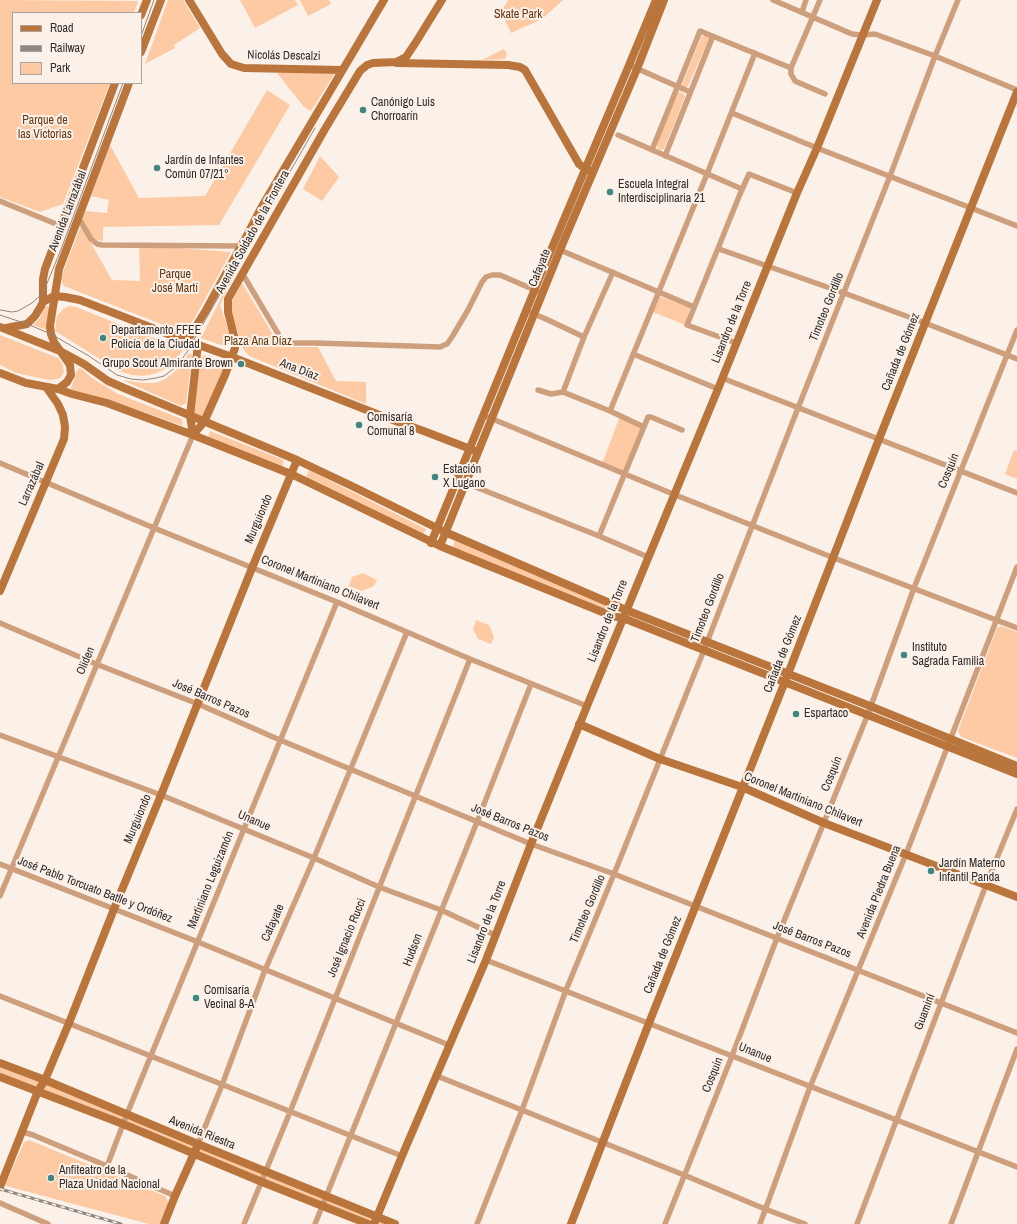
<!DOCTYPE html>
<html>
<head>
<meta charset="utf-8">
<style>
  body { margin:0 }
  #map { position:relative; width:1017px; height:1224px; overflow:hidden; background:#fcf1e9; font-family:"Archivo Narrow",sans-serif }
  canvas { display:block }
  .legend { position:absolute; left:12px; top:12px; width:130px; height:72px; box-sizing:border-box; background:#fcf1e9; border:1px solid #aaa29c; margin:0; padding:5px 7px; list-style:none; font-size:12px; color:#2f2b28 }
  .legend li { display:flex; align-items:center; gap:8px; height:20px }
  .legend b { width:20px; border:1px solid #aaa29c }
</style>
</head>
<body>
<div id="map">
<canvas width="1017" height="1224"></canvas>
<ul class="legend">
<li><b style="height:5px;background:#b9753c"></b>Road</li>
<li><b style="height:5px;background:#8e8781"></b>Railway</li>
<li><b style="height:11px;background:#fecaa4"></b>Park</li>
</ul>
</div>
<script>
const ctx = document.querySelector('canvas').getContext('2d');
ctx.lineJoin = 'round';
function fill(path, color) { ctx.fillStyle = color; ctx.fill(path, 'evenodd'); }
const toPath = rows => new Path2D(rows.map(r => 'M' + r).join(''));
function trace(path, color, width, dash) { ctx.strokeStyle = color; ctx.lineWidth = width; ctx.lineCap = dash ? 'butt' : 'round'; ctx.setLineDash(dash || []); ctx.stroke(path); }
function drawText(font, color, halo, rows, align = 'center') {
  ctx.font = font + ' "Archivo Narrow",sans-serif'; ctx.lineWidth = 4; ctx.setLineDash([]); ctx.textBaseline = 'middle'; ctx.strokeStyle = halo; ctx.fillStyle = color; for (const [text, x, y, turn = 0] of rows) {
    ctx.save(); ctx.translate(x, y); ctx.rotate((+turn || 0) * Math.PI / 180); ctx.textAlign = isNaN(turn) ? turn : align; if (halo) ctx.strokeText(text, 0, 0); ctx.fillText(text, 0, 0); ctx.restore();
  }
}
fill(toPath([
  [0,0,138,1,134,13,13,13,13,83,110,83,63,204,40,212,0,197],
  [168,0,183,0,200,28,174,45,175,48,145,64],
  [240,0,295,0,298,5,255,28],
  [300,0,329,0,331,4,308,16],
  [508,0,563,0,542,19,511,33,501,12],
  [705,35,709,37,709,39,688,86,686,88,683,86,682,85,701,37],
  [504,49,507,54,505,59,482,60],
  [277,73,335,73,311,111,304,107],
  [267,90,290,105,219,225,103,227,103,241,97,240,92,237,82,218,85,211,107,213,109,200,91,196,110,145,139,198,205,196],
  [680,92,684,94,685,97,664,149,660,150,658,149,657,144,676,94],
  [320,156,339,177,322,201,303,189],
  [80,228,83,229,112,280,140,281,139,245,231,252,194,319,188,326,180,329,171,328,64,286,62,282,61,278],
  [230,280,232,280,220,305,231,338,229,344,224,346,201,338],
  [242,283,278,343,283,346,288,347,318,347,336,381,366,382,366,404,249,356,243,349,230,309,231,303],
  [659,296,690,308,685,325,653,312],
  [47,306,50,307,47,330,33,325,40,318,44,307],
  [69,306,76,307,183,350,172,364,163,370,154,374,143,376,132,375,119,371,55,331,57,316,63,309],
  [0,335,58,358,62,363,63,367,64,372,61,377,58,379,49,380,16,373,0,365],
  [189,353,192,355,186,403,181,406,122,380,143,383,155,383,164,380,172,374,182,364],
  [204,355,223,362,225,367,205,415,202,417,193,413,200,359],
  [79,368,83,370,92,378,118,394,182,419,183,426,109,400,73,391,71,388,75,377,76,372],
  [620,416,644,427,626,474,602,464],
  [210,431,284,460,282,467,208,437],
  [1014,450,1017,451,1017,479,1005,474],
  [309,470,426,529,423,535,306,478],
  [455,541,614,608,613,613,452,549],
  [363,573,377,580,374,586,362,591,349,586,352,577],
  [476,620,489,625,494,637,491,644,478,639,473,629],
  [1001,626,1017,632,1017,758,961,737,958,731,997,628],
  [0,1063,395,1224,368,1224,0,1077],
  [29,1140,165,1196,169,1203,161,1224,149,1224,6,1186,6,1183,24,1142]
]), '#fecaa4');
trace(toPath([
  [773,0,852,34,862,35,875,34,935,56,1017,90],
  [820,0,791,68,791,74,795,81,825,94],
  [802,12,806,0],
  [629,65,690,92],
  [732,113,817,148,1017,226],
  [618,135,742,189],
  [652,150,700,31,791,68],
  [665,156,713,36],
  [0,201,61,226],
  [78,217,91,239,97,244,102,245,241,246],
  [719,249,844,293,925,323,1017,359],
  [560,250,694,307],
  [242,273,280,337,285,342,290,343,316,343,440,347,447,344,452,337,468,310,482,282,486,277,492,275,500,275,537,291],
  [532,313,548,320,584,337],
  [736,343,687,325,740,194,749,174,797,193],
  [633,354,718,389],
  [722,378,1017,493],
  [538,390,551,394,563,392,610,411,644,427],
  [563,392,584,337,613,272],
  [610,411,707,174,755,53],
  [483,415,673,494,834,558,1017,628],
  [0,463,154,528,337,602,470,659,587,706],
  [463,482,599,536,648,557],
  [599,536,648,417,651,417,682,430],
  [0,623,96,664,198,704,280,740,531,844,614,874,1017,1033],
  [0,735,161,795,314,858,379,887,441,910,495,935],
  [0,864,198,942,449,1045],
  [0,896,193,435],
  [486,960,1017,1167],
  [0,996,402,1156],
  [437,1076,684,1175,765,1209,805,1224],
  [23,1132,33,1135,107,1166,175,1196],
  [198,1144,222,1085,265,970,314,858,407,632],
  [107,1166,127,1114,337,602],
  [0,1203,48,1224],
  [244,1224,290,1112,470,659],
  [315,1224,477,822,531,684],
  [477,1224,522,1110,566,990,614,874,704,650,798,408,890,176,935,56,958,0],
  [665,1224,732,1056,777,938,868,714,914,588,1017,330],
  [760,1224,810,1087,906,854,1017,567],
  [857,1224,986,885,1017,809],
  [951,1224,1017,1049]
]), '#ce9f7c', 5.5);
trace(toPath([
  [189,0,222,54,231,64,244,68,342,70],
  [141,15,147,0],
  [141,52,161,0],
  [397,63,508,65,520,67,525,70,579,164,583,167,590,171],
  [43,302,54,296,65,297,80,300,168,334,232,357,387,418,421,430,473,450],
  [0,327,60,351,84,364,108,381,124,388,297,460,354,487,445,532,626,610,870,706,1017,766],
  [6,328,27,324,35,316,41,306,43,302,43,279,45,269,115,83],
  [187,341,206,310,246,237,261,208,384,0],
  [0,373,26,383,58,389,72,394,107,403,193,435,291,474,440,546,612,616,623,618,1017,774],
  [58,389,67,382,71,375,70,365,54,342,51,334,50,326,59,269,129,83],
  [193,435,204,422,225,375,235,348,235,340,228,312,228,299,325,129,360,71,367,65,373,63,396,62,406,57,416,42,442,0],
  [193,435,190,416,198,344],
  [431,543,546,262,627,70,656,0],
  [440,546,560,250,637,69,664,0],
  [0,591,64,439,65,427,63,415,58,404,46,387],
  [579,724,660,759,742,787,824,823,1017,897],
  [0,1063,45,1080,198,1144,395,1224],
  [0,1077,123,1124,262,1182,368,1224],
  [0,1187,38,1091,45,1080,69,1023,114,909,161,795,252,568,297,460],
  [164,1224,175,1196,196,1149],
  [374,1224,402,1156,486,960,531,844,587,706,718,389,797,193,817,148,877,0],
  [571,1224,649,1023,788,674,879,439,1017,92]
]), '#b9753c', 8);
trace(toPath([
  [141,36,154,0],
  [0,310,12,312,18,311,32,303,43,293,60,252,123,83],
  [0,315,27,324,51,334,89,356,117,375,131,379,143,380,156,378,164,376,176,367,187,352,315,128]
]), '#8e8781', 1);
const rail = toPath([
  [0,1189,121,1224]
]);
trace(rail, '#8e8781', 3);
trace(rail, '#fcf1e9', 1.5, [4.5]);
for (const [x, y, r, color] of [
  [363,110,4,"#3f8682"],
  [157,168,4,"#3f8682"],
  [610,192,4,"#3f8682"],
  [103,338,4,"#3f8682"],
  [241,364,4,"#3f8682"],
  [359,425,4,"#3f8682"],
  [435,477,4,"#3f8682"],
  [904,655,4,"#3f8682"],
  [796,714,4,"#3f8682"],
  [931,871,4,"#3f8682"],
  [196,998,4,"#3f8682"],
  [51,1178,4,"#3f8682"]
]) { const dot = new Path2D(); dot.arc(x, y, r, 0, 2 * Math.PI); ctx.fillStyle = color; ctx.fill(dot); trace(dot, '#fcf1e9', 1.5); }
drawText('12px', '#633810', '#fcf1e9', [
  ["Skate Park",518,15],
  ["Parque de",45,121],
  ["las Victorias",45,135],
  ["Parque",175,275],
  ["José Martí",175,289],
  ["Plaza Ana Díaz",258,342]
]);
drawText('12px', '#2f2b28', '#fcf1e9', [
  ["Nicolás Descalzi",284,56,1],
  ["Avenida Larrazábal",68,211,-69],
  ["Avenida Soldado de la Frontera",253,232,-61],
  ["Cafayate",540,268,-68],
  ["Timoteo Gordillo",827,307,-68],
  ["Lisandro de la Torre",732,322,-68],
  ["Cañada de Gómez",901,352,-68],
  ["Ana Díaz",299,370,21],
  ["Cosquín",949,471,-68],
  ["Larrazábal",32,484,-66],
  ["Murguiondo",259,519,-67],
  ["Coronel Martiniano Chilavert",320,583,22],
  ["Timoteo Gordillo",708,608,-69],
  ["Lisandro de la Torre",608,621,-68],
  ["Cañada de Gómez",783,654,-68],
  ["Oliden",86,661,-67],
  ["José Barros Pazos",211,699,23],
  ["Cosquín",832,774,-68],
  ["Coronel Martiniano Chilavert",803,800,22],
  ["Murguiondo",138,819,-67],
  ["Unanue",254,821,23],
  ["José Barros Pazos",510,823,22],
  ["Martiniano Leguizamón",211,880,-68],
  ["José Pablo Torcuato Batlle y Ordóñez",95,890,21],
  ["Avenida Piedra Buena",879,892,-68],
  ["Timoteo Gordillo",588,909,-67],
  ["Lisandro de la Torre",487,922,-69],
  ["Cafayate",273,923,-66],
  ["José Ignacio Rucci",347,938,-68],
  ["José Barros Pazos",812,940,21],
  ["Hudson",413,950,-69],
  ["Cañada de Gómez",663,955,-68],
  ["Guaminí",925,1012,-69],
  ["Unanue",755,1053,22],
  ["Cosquín",713,1075,-68],
  ["Avenida Riestra",202,1133,22]
]);
drawText('12px', '#2f2b28', '#fcf1e9', [
  ["Canónigo Luis",371,103],
  ["Chorroarín",371,117],
  ["Jardín de Infantes",165,161],
  ["Común 07/21°",165,175],
  ["Escuela Integral",618,185],
  ["Interdisciplinaria 21",618,199],
  ["Departamento FFEE",111,331],
  ["Policía de la Ciudad",111,345],
  ["Grupo Scout Almirante Brown",233,364,"right"],
  ["Comisaría",367,418],
  ["Comunal 8",367,432],
  ["Estación",443,470],
  ["X Lugano",443,484],
  ["Instituto",912,648],
  ["Sagrada Familia",912,662],
  ["Espartaco",804,714],
  ["Jardín Materno",939,864],
  ["Infantil Panda",939,878],
  ["Comisaría",204,991],
  ["Vecinal 8-A",204,1005],
  ["Anfiteatro de la",59,1171],
  ["Plaza Unidad Nacional",59,1185]
], 'left');
</script>
</body>
</html>
